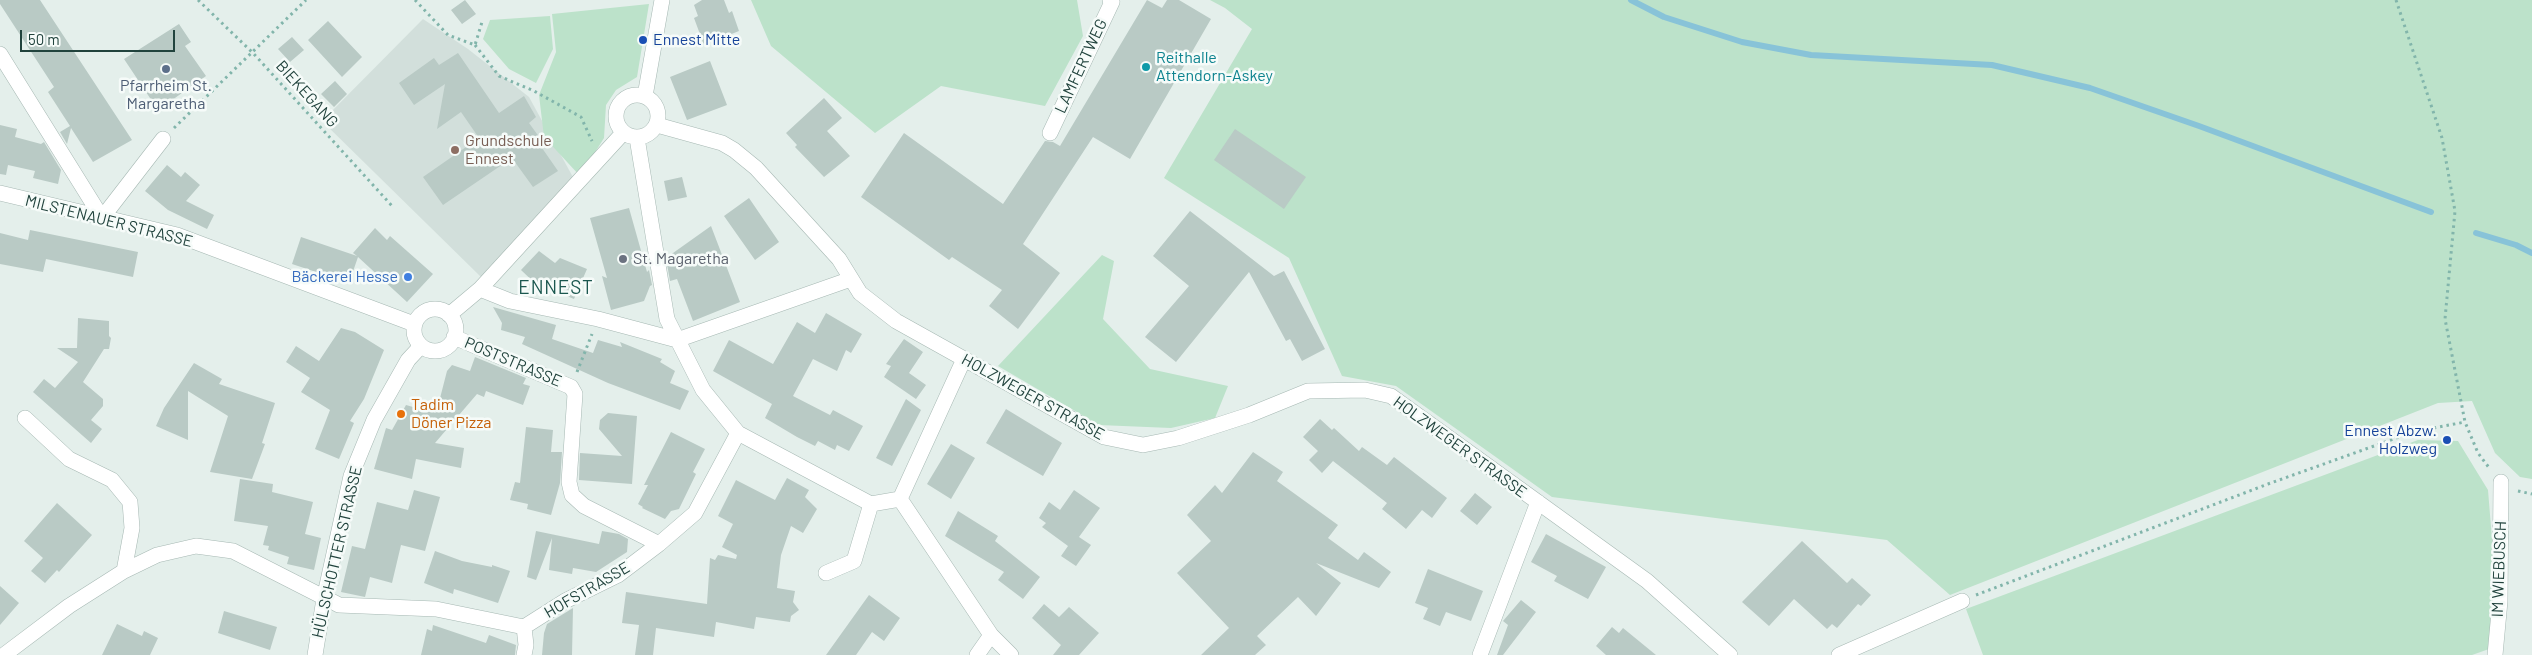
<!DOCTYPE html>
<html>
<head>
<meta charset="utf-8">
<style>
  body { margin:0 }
  #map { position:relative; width:2532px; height:655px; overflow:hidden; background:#e4efeb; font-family:Barlow,sans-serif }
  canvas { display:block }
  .scale { position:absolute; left:20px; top:30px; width:155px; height:22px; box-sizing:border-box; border:2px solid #21433d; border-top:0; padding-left:6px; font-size:15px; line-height:18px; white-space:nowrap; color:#21433d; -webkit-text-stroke:4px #f6fbf9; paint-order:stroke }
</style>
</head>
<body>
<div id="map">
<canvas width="2532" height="655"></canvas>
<div class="scale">50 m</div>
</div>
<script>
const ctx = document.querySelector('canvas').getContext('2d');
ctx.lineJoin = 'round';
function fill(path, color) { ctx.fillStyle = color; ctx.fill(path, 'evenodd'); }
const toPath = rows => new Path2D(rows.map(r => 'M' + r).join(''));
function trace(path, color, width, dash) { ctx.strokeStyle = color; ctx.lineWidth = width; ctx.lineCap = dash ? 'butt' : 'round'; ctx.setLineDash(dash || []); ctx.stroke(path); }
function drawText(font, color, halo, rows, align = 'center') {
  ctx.font = font + ' Barlow,sans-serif'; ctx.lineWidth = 5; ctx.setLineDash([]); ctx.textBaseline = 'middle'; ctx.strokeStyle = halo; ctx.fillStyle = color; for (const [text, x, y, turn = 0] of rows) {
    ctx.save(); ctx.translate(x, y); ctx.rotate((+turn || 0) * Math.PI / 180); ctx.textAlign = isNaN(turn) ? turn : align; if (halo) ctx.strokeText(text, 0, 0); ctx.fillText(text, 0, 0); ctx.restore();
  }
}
fill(toPath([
  [423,19,468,49,529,97,574,179,481,277,322,121]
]), '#d2dfdb');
fill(toPath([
  [751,0,1077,0,1083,36,1045,106,941,86,875,133,771,46],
  [1210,0,2532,0,2532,479,2520,477,2495,453,2472,401,2438,403,1950,595,1887,540,1552,497,1396,386,1342,376,1289,258,1164,178,1252,29,1225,8],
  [649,4,637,77,616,90,606,105,604,138,580,176,544,137,539,95,556,52,552,14],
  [550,16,553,49,536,83,509,69,483,39,490,20],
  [1102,255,1114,261,1103,319,1150,369,1228,386,1215,418,1171,428,1099,425,998,366],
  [2418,440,2458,441,2488,490,2494,564,2489,649,2472,655,1983,655,1966,609]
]), '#bce2ca');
trace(toPath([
  [1631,0,1664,17,1742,42,1811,55,1992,65,2090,88,2199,126,2431,212],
  [2476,233,2516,245,2532,253]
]), '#88c3d8', 6);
fill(toPath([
  [0,0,40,0,132,140,93,162,71,128,67,144,60,132,70,126,48,92,54,87,0,4],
  [465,0,476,14,462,24,451,10],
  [702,0,724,0,729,13,732,11,739,31,704,45,694,18,698,16,694,5],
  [1147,0,1162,8,1167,0,1179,0,1211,19,1130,159,1093,137,1023,244,1060,273,1018,329,989,306,1002,290,952,257,949,260,861,197,904,133,1003,204,1045,141,1053,142,1060,146],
  [328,21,362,57,342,77,308,40],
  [179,24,191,42,185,46,206,76,158,110,124,59],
  [292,37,304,50,290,62,278,49],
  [458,53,499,113,524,96,536,117,529,123,545,145,542,148,558,171,533,187,512,158,443,205,423,177,479,138,461,112,437,129,445,84,414,105,399,83,434,58,439,65],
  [710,61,727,105,687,120,670,77],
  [335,81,347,94,334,107,321,94],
  [824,98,842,118,827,131,850,156,824,177,795,147,797,145,786,133],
  [0,125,17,129,15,137,41,144,44,142,61,170,58,184,33,178,35,171,8,165,6,175,0,174],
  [1235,129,1306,177,1284,209,1214,160],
  [167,165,181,177,185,172,200,185,186,201,214,215,207,229,168,210,145,191],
  [682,177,687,197,668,201,664,181],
  [749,198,779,242,755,260,724,216],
  [629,208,647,272,649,270,652,285,650,286,644,301,611,310,602,276,607,278,590,218],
  [1190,211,1274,276,1284,271,1325,349,1302,361,1290,339,1286,341,1249,272,1176,362,1145,337,1189,286,1153,256],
  [711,226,740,302,693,321,677,279,670,281,666,258],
  [375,228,387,240,390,236,433,274,407,302,358,257,349,283,292,264,301,237,357,256,353,253],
  [30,230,138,252,133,277,46,259,43,272,0,264,0,233,28,240],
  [539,251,555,263,560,258,587,269,574,299,543,286,541,289,521,270],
  [493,307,556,325,552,339,593,353,598,340,622,347,620,342,662,359,660,362,675,371,670,383,689,391,680,410,608,383,522,344,525,337,501,330,502,323],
  [826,313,862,334,851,353,846,350,837,371,813,359,793,396,830,415,833,410,863,426,849,451,837,445,835,450,818,441,815,446,797,437,765,418,772,404,713,371,729,340,773,364,797,322,815,333],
  [78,318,109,321,109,336,111,338,109,349,104,349,83,382,103,399,103,406,91,420,102,429,91,443,33,392,44,379,55,388,78,362,57,348,77,348],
  [341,328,355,332,384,350,364,399,350,421,354,423,339,459,315,449,330,410,301,392,310,378,286,362,296,346,319,361],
  [904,339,923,352,909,373,926,385,916,399,884,377,891,366,886,364],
  [475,357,526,378,523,384,530,386,523,405,486,391,484,397,477,394,435,443,464,448,461,468,416,459,412,479,374,469,386,428,392,430,406,405,427,411,429,403,438,406,447,371,452,365,470,371],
  [194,363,222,379,219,384,275,403,262,443,265,444,252,479,210,472,228,416,188,391,188,440,156,426,164,408],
  [906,399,921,410,892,466,876,458],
  [1006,409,1062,443,1043,476,986,443],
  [608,413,637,416,632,484,579,480,580,453,622,456,599,429,600,420],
  [1320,419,1332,430,1334,428,1359,451,1362,447,1387,465,1394,457,1447,498,1432,518,1422,510,1406,529,1382,509,1387,503,1333,461,1322,473,1309,460,1318,451,1303,437],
  [526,427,553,430,551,452,562,452,560,483,551,515,527,509,528,504,510,500,515,482,520,483],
  [671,432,705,449,693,472,696,474,679,509,671,511,665,519,642,508,643,507,638,504,648,485,644,485],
  [951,444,975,458,951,499,927,484],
  [1253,452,1283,472,1277,481,1338,525,1328,538,1358,560,1364,552,1391,572,1379,588,1316,563,1341,583,1316,616,1298,597,1257,636,1266,645,1255,655,1201,655,1229,628,1177,573,1211,541,1187,515,1215,485,1222,493],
  [787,478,809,490,805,497,817,509,803,533,791,526,781,555,777,588,795,591,793,602,799,610,791,616,790,622,756,617,754,629,716,622,714,637,656,628,653,655,635,655,639,625,622,623,626,592,707,604,710,558,715,560,718,555,736,559,737,555,722,547,733,524,718,516,736,480,775,500],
  [240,479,273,484,272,492,313,502,305,534,321,538,314,570,287,564,289,557,268,550,269,546,263,545,268,526,234,521],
  [414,490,440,497,425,551,401,545,392,583,370,577,365,597,341,592,352,546,365,549,377,502,408,510],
  [1074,490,1100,508,1079,537,1091,545,1076,566,1061,556,1068,546,1042,527,1046,523,1039,518,1049,502,1060,510],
  [1475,493,1492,507,1477,525,1460,511],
  [57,503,92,535,59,572,57,570,45,583,31,571,43,558,24,541],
  [958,511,998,536,995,541,1040,577,1023,599,998,580,1004,572,945,536],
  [536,531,599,544,602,531,619,534,628,539,627,552,596,572,573,568,572,574,549,570,552,538,536,580,527,577],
  [1546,534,1606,567,1588,599,1554,581,1557,576,1531,562],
  [1802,541,1847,583,1852,578,1871,595,1861,606,1858,604,1837,628,1832,624,1827,629,1794,599,1769,626,1742,602],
  [435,551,462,561,492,567,492,565,510,571,498,603,454,589,453,594,424,583],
  [1428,569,1483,591,1471,621,1446,612,1440,626,1423,619,1428,608,1415,603],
  [0,586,19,603,0,625],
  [869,595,900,618,884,641,872,632,856,655,826,655],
  [1521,600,1536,612,1503,655,1497,655,1508,625,1503,621],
  [1044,604,1059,617,1069,607,1099,633,1079,655,1053,655,1061,645,1032,618],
  [573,608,572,655,542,655,544,633,547,624],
  [224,611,277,627,270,650,218,633],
  [117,624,142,636,144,631,158,638,150,655,102,655],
  [433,625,486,643,489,635,516,645,515,655,421,655,427,629,432,631],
  [1612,627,1619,633,1623,628,1656,655,1606,655,1596,646]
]), '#b9cac5');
const minor = toPath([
  [0,54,102,218,163,139],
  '616 116a21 21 0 1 1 42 0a21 21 0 1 1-42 0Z',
  [645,96,662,0],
  [657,125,722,143,734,150,756,168,839,259,860,293,896,321,1104,437,1143,445,1178,438,1249,415,1308,391,1365,390,1391,396,1647,581,1730,655],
  [1050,133,1112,2,1110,0],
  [637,138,667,319,703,390,738,433,871,504,900,499],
  [0,193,177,235,414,324],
  [480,289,510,301,598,319,677,340,851,279],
  '414 330a21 21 0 1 1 42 0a21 21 0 1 1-42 0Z',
  [449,315,480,289,623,133],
  [454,337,571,387,575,394,569,482,572,495,584,506,659,544],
  [964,359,900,499,991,635,1011,655],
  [25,418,69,459,112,480,130,502,132,528,124,571],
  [826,573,854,561,871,504],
  [524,627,526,645,524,655],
  [4,655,69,606,124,571,157,555,196,546,233,551,339,605,436,609,524,627,565,601,618,575,659,544,695,513,738,433],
  [315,655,324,599,351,476,374,420,408,360,421,346],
  [977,655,991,635],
  [1480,655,1538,502],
  [1839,655,1962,601],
  [2495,655,2500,601,2501,482]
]);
trace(minor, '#a6b8b3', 16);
trace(toPath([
  [198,0,253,53,393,207],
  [415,0,448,35,475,45,482,22],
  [2396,0,2442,138,2455,211,2445,319,2465,422,2478,453,2490,469],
  [475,45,499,76,534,91,581,117,592,141],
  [174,128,306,0],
  [577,372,592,334],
  [2518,491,2532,494],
  [1976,595,2268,484,2413,432,2465,422]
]), '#82b5ab', 3, [2.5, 4]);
trace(minor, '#fff', 15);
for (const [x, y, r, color] of [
  [643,40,5,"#1a4fb4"],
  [1146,67,5,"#0f9aa8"],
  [166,69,5,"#5c6f8a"],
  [455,150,5,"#8d6e63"],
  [623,259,5,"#6b7280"],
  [408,277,5,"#3f7fe0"],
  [401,414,5,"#e8710a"],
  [2447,440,5,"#1a4fb4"]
]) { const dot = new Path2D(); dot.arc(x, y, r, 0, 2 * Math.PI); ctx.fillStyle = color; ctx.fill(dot); trace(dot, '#f6fbf9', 2); }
drawText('16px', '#164399', '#f6fbf9', [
  ["Ennest Mitte",653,40],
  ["Ennest Abzw.",2437,431,"right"],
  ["Holzweg",2437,449,"right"]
], 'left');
drawText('16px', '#0d838f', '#f6fbf9', [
  ["Reithalle",1156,58],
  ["Attendorn-Askey",1156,76]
], 'left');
drawText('16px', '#21433d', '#f6fbf9', [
  ["LAMFERTWEG",1081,66,-65],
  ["BIEKEGANG",307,94,48],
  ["MILSTENAUER STRASSE",109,221,14],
  ["POSTSTRASSE",513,362,23],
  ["HOLZWEGER STRASSE",1033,397,29],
  ["HOLZWEGER STRASSE",1460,447,36],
  ["HÜLSCHOTTER STRASSE",337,552,-77],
  ["IM WIEBUSCH",2499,569,-88],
  ["HOFSTRASSE",587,590,-30]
]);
drawText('16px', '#4e5e75', '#f6fbf9', [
  ["Pfarrheim St.",166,86],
  ["Margaretha",166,104]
]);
drawText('16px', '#785e54', '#f6fbf9', [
  ["Grundschule",465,141],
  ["Ennest",465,159]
], 'left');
drawText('16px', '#5b616d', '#f6fbf9', [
  ["St. Magaretha",633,259]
], 'left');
drawText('16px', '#366cbe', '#f6fbf9', [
  ["Bäckerei Hesse",398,277]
], 'right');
drawText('16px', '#c56008', '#f6fbf9', [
  ["Tadim",411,405],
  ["Döner Pizza",411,423]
], 'left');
ctx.letterSpacing = '1px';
drawText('19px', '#1b574f', '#f6fbf9', [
  ["ENNEST",556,288]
]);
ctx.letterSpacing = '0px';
</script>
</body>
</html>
